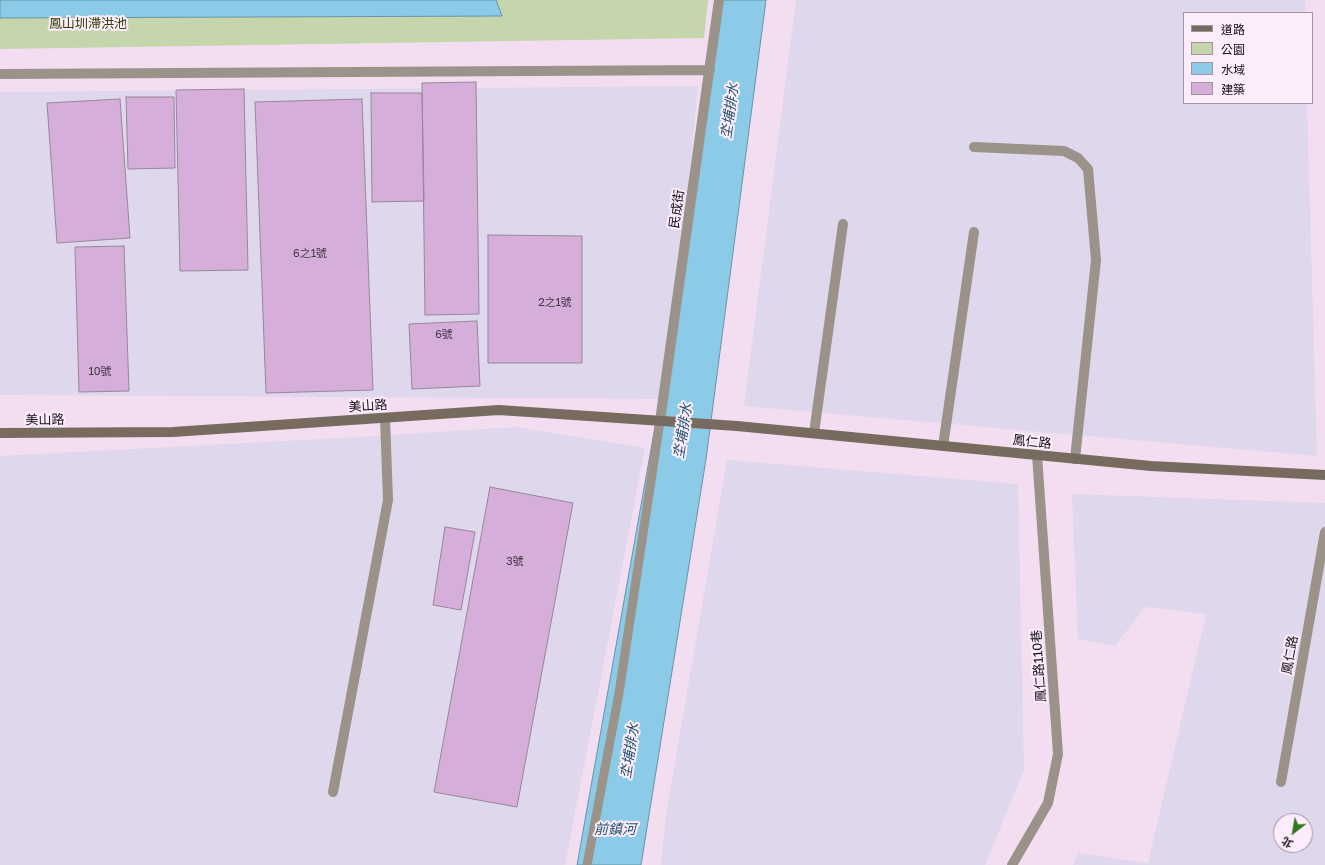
<!DOCTYPE html>
<html>
<head>
<meta charset="utf-8">
<style>
  body { margin:0 }
  #map { position:relative; width:1325px; height:865px; overflow:hidden; background:#f3def1; font-family:"Golos Text","Noto Sans TC",sans-serif }
  canvas { display:block }
  .legend { position:absolute; left:1183px; top:12px; width:130px; height:92px; box-sizing:border-box; background:#fdecfc; border:1px solid #a194a0; margin:0; padding:5px 7px; list-style:none; font-size:12px; color:#160f16 }
  .legend li { display:flex; align-items:center; gap:8px; height:20px }
  .legend b { width:20px; border:1px solid #a194a0 }
  .north { position:absolute; left:1273px; top:813px; width:40px; height:40px; box-sizing:border-box; background:#fdecfc; border:1px solid #a194a0; border-radius:50%; rotate:211deg; font-size:11px; font-weight:700; line-height:16px; text-align:center; color:#160f16 }
  .north::after { content:''; display:block; margin:auto; width:14px; height:18px; background:#30781b; clip-path:polygon(50% 0,100% 100%,50% 72%,0 100%) }
</style>
</head>
<body>
<div id="map">
<canvas width="1325" height="865"></canvas>
<ul class="legend">
<li><b style="height:5px;background:#776a5f"></b>道路</li>
<li><b style="height:11px;background:#c5d5ac"></b>公園</li>
<li><b style="height:11px;background:#8ccbe7"></b>水域</li>
<li><b style="height:11px;background:#d5aeda"></b>建築</li>
</ul>
<div class="north">北</div>
</div>
<script>
const ctx = document.querySelector('canvas').getContext('2d');
ctx.lineJoin = 'round';
function fill(path, color) { ctx.fillStyle = color; ctx.fill(path, 'evenodd'); }
const toPath = rows => new Path2D(rows.map(r => 'M' + r).join(''));
function trace(path, color, width, dash) { ctx.strokeStyle = color; ctx.lineWidth = width; ctx.lineCap = dash ? 'butt' : 'round'; ctx.setLineDash(dash || []); ctx.stroke(path); }
function drawText(font, color, halo, rows, align = 'center') {
  ctx.font = font + ' "Golos Text","Noto Sans TC",sans-serif'; ctx.lineWidth = 4; ctx.setLineDash([]); ctx.textBaseline = 'middle'; ctx.strokeStyle = halo; ctx.fillStyle = color; for (const [text, x, y, turn = 0] of rows) {
    ctx.save(); ctx.translate(x, y); ctx.rotate((+turn || 0) * Math.PI / 180); ctx.textAlign = isNaN(turn) ? turn : align; if (halo) ctx.strokeText(text, 0, 0); ctx.fillText(text, 0, 0); ctx.restore();
  }
}
fill(toPath([
  [796,0,1305,0,1305,13,1184,13,1184,103,1307,103,1317,456,744,406],
  [698,86,667,399,0,395,0,92],
  [516,427,645,448,565,865,0,865,0,456,358,437],
  [727,460,1018,484,1024,770,985,865,661,865,666,815],
  [1072,494,1325,503,1325,865,1073,865,1078,853,1148,863,1206,614,1145,607,1115,646,1078,639],
  [1281,821,1305,821,1305,845,1281,845]
]), '#dfd7ec');
fill(toPath([
  [0,0,708,0,704,38,0,49]
]), '#c5d5ac');
const water = toPath([
  [0,0,496,0,502,16,0,18,0,0],
  [718,0,766,0,706,459,641,865,577,865,664,376,718,0]
]);
fill(water, '#8ccbe7');
trace(water, '#6993a8', 1);
const building = toPath([
  [476,82,479,314,425,315,422,83,476,82],
  [244,89,248,270,180,271,176,90,244,89],
  [371,93,422,93,424,201,372,202,371,93],
  [126,97,174,97,175,168,128,169,126,97],
  [120,99,130,238,57,243,47,103,120,99],
  [362,99,373,390,266,393,255,102,362,99],
  [488,235,582,236,582,363,488,363,488,235],
  [124,246,129,391,79,392,75,247,124,246],
  [477,321,480,386,412,389,409,324,477,321],
  [490,487,573,503,517,807,434,792,490,487],
  [445,527,475,532,461,610,433,605,445,527]
]);
fill(building, '#d5aeda');
trace(building, '#98879a', 1);
trace(toPath([
  [587,865,619,693,660,421]
]), '#9b928a', 9);
trace(toPath([
  [0,74,710,70],
  [974,147,1064,151,1078,158,1088,169,1096,260,1075,459],
  [660,421,719,0],
  [814,433,843,224],
  [943,446,974,232],
  [1281,782,1325,532],
  [333,792,388,500,385,418],
  [1012,865,1048,803,1058,754,1037,455]
]), '#9b928a', 10);
trace(toPath([
  [0,433,173,432,499,410,737,426,1151,466,1325,475]
]), '#776a5f', 10);
drawText('11px', '#463747', null, [
  ["6之1號",310,254],
  ["2之1號",555,303],
  ["6號",444,335],
  ["10號",100,372],
  ["3號",515,562]
]);
drawText('13px', '#2f4003', '#fdecfc', [
  ["鳳山圳滯洪池",88,24]
]);
drawText('13px', '#160f16', '#fdecfc', [
  ["民成街",677,209,-82],
  ["美山路",368,406,-4],
  ["美山路",45,420,-1],
  ["鳳仁路",1032,442,6],
  ["鳳仁路",1290,655,-80],
  ["鳳仁路110巷",1039,666,-94]
]);
drawText('italic 14px', '#1e5065', '#fdecfc', [
  ["坔埔排水",730,111,-82],
  ["坔埔排水",683,431,-81],
  ["坔埔排水",630,751,-81],
  ["前鎮河",615,830]
]);
</script>
</body>
</html>
